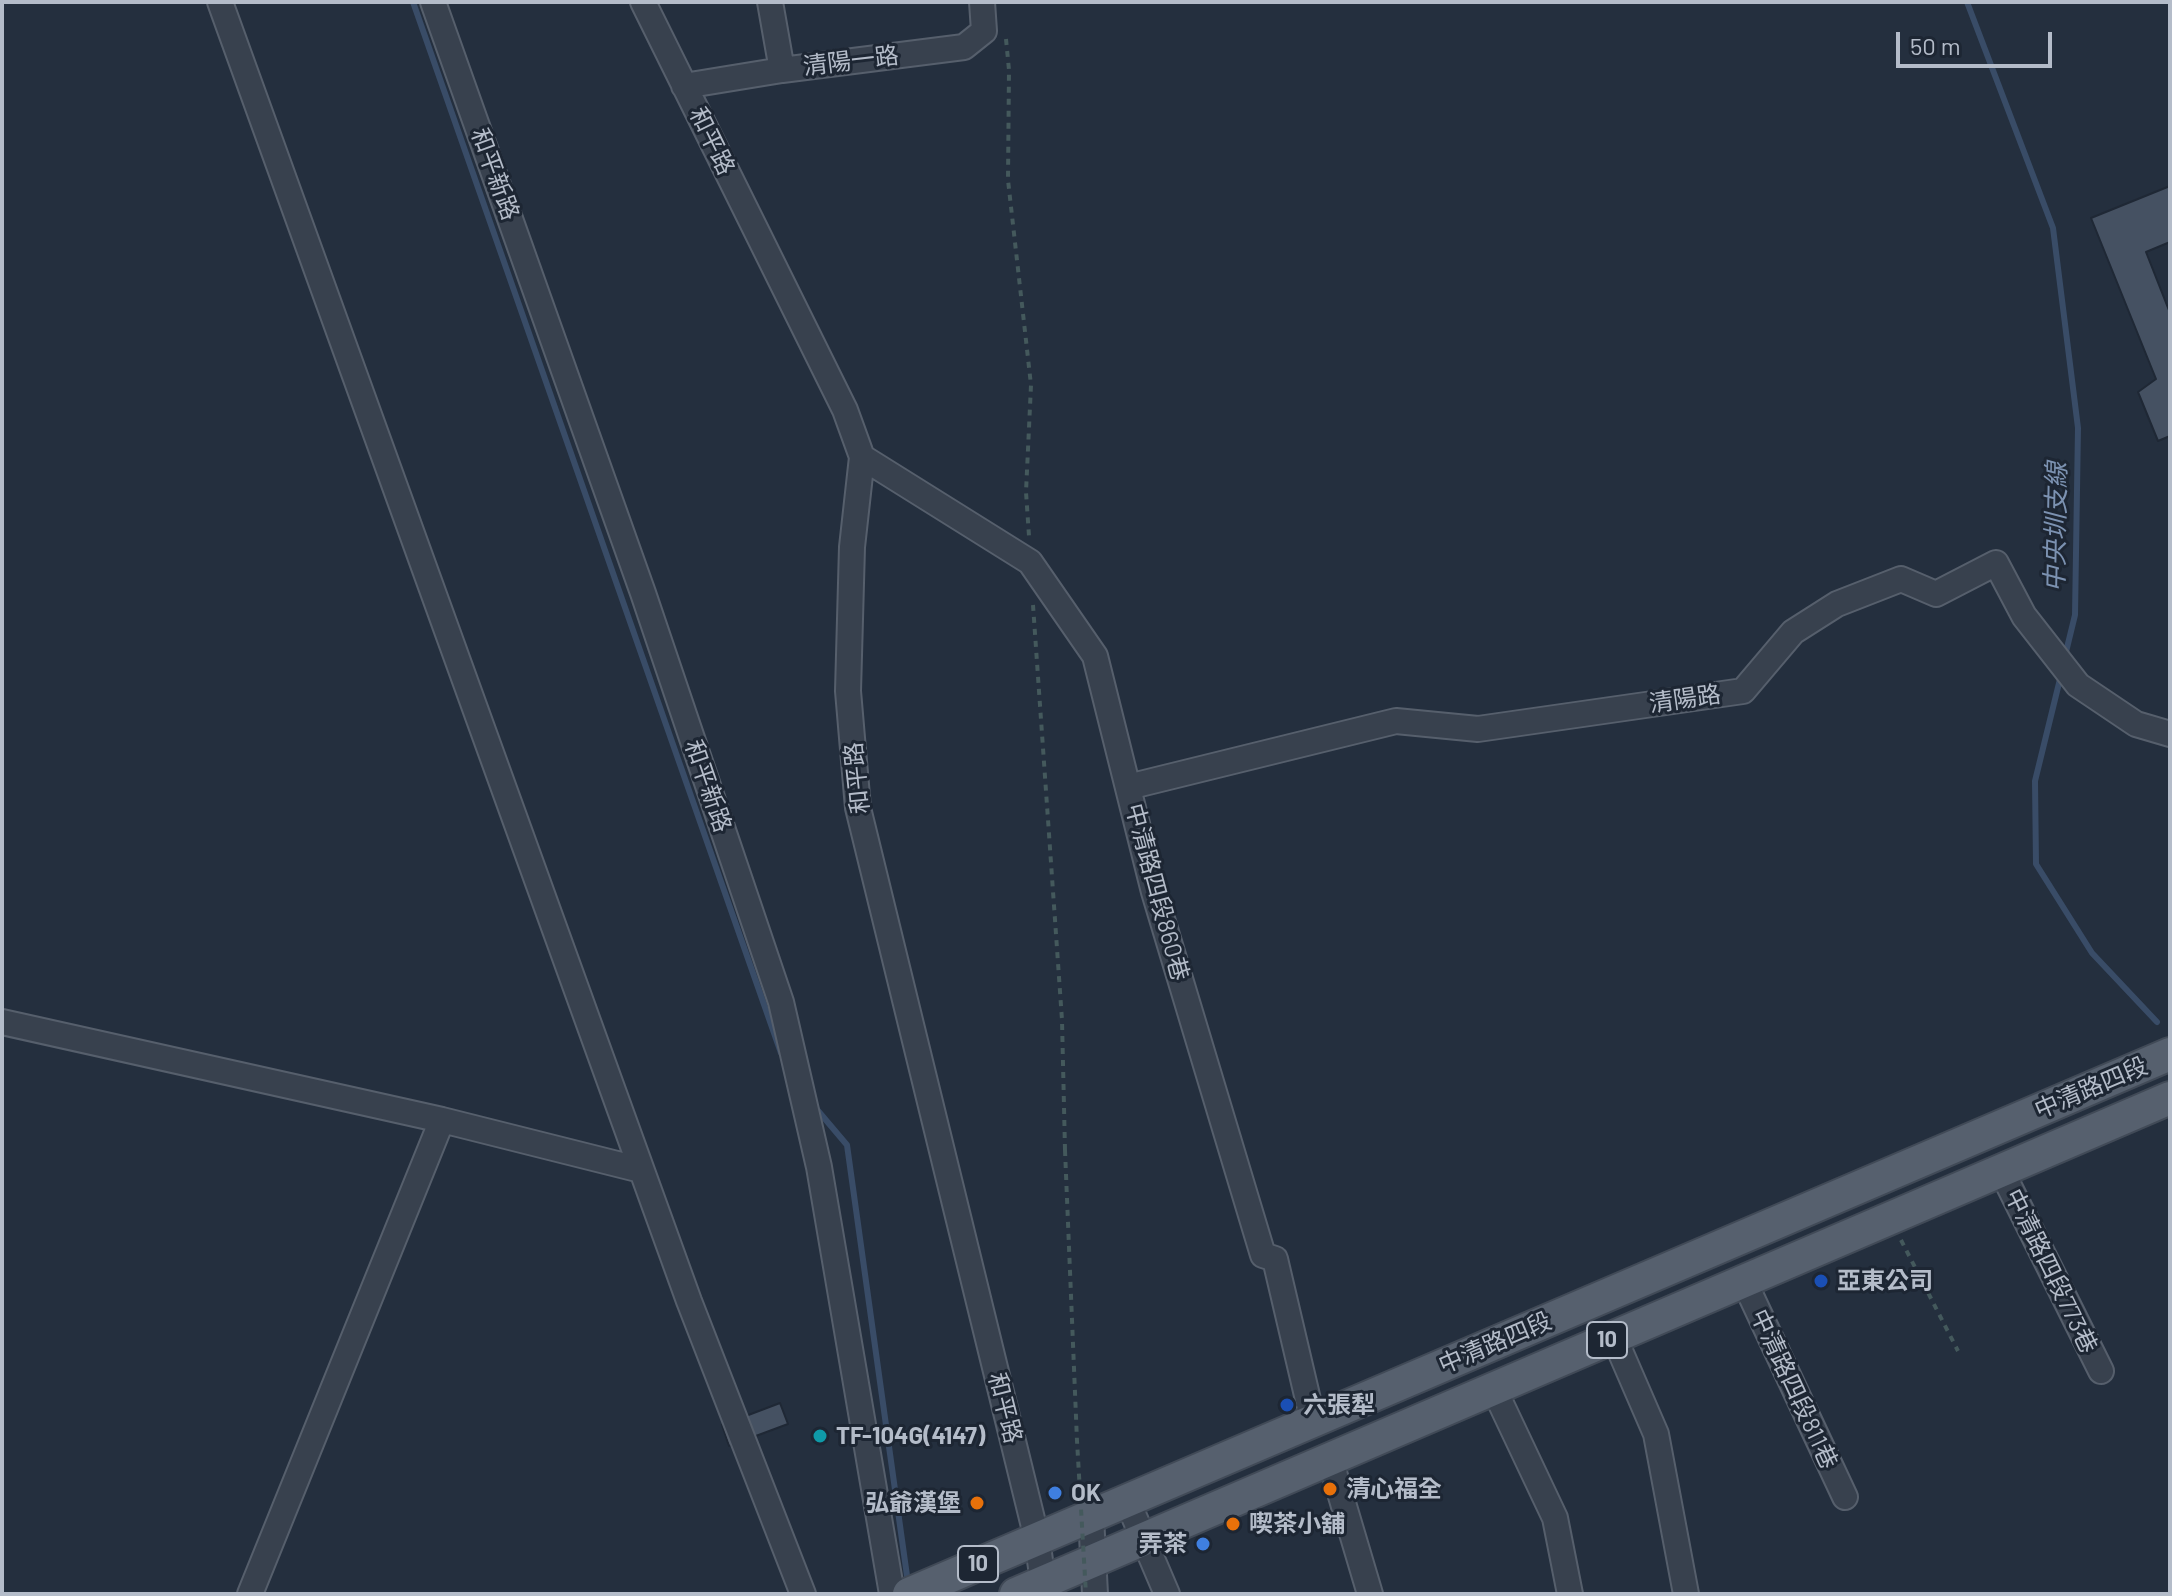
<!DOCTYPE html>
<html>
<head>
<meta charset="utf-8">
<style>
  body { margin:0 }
  #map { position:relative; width:2172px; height:1596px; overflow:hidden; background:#242f3e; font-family:Barlow,sans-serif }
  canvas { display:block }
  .frame { position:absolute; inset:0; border:4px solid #b4bcc9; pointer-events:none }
  .scale { position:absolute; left:1896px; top:32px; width:156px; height:36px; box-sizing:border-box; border:4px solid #b4bcc9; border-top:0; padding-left:10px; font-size:24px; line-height:28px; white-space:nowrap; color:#b4bcc9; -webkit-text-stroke:6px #1d2633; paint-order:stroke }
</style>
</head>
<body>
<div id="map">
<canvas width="2172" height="1596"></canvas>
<div class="frame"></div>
<div class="scale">50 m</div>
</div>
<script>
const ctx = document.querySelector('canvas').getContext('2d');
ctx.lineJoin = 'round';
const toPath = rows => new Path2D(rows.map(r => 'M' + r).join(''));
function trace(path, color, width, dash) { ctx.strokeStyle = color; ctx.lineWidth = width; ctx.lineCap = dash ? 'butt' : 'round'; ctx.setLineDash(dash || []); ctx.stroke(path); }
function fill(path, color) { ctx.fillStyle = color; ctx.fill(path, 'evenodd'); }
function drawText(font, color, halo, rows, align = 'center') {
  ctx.font = font + ' Barlow,"Noto Sans TC",sans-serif'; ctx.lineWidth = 6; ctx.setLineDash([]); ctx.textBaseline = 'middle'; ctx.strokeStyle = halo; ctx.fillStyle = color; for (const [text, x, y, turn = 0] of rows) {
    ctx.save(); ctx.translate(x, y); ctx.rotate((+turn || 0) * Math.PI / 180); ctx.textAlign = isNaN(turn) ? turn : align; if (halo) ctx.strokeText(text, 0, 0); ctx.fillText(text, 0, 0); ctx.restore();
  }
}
trace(toPath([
  [413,2,781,1053],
  [1967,2,2053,228,2078,428,2075,615,2065,656],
  [2061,675,2035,781,2036,864,2092,953,2157,1022],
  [814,1106,847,1145,908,1583]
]), '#394c67', 6);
const building = toPath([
  [2170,186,2170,242,2146,252,2170,313,2170,436,2158,441,2138,392,2156,379,2091,218,2170,186],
  [780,1403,788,1424,729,1446,722,1425,780,1403]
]);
fill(building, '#455162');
trace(building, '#1f2835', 2);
const minor = toPath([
  [220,2,689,1301,803,1594],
  [433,2,643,593,781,1002,819,1167,892,1594],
  [643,2,845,410,862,457,852,547,848,691,858,808,1037,1539,1043,1582,1042,1594],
  [770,2,782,70],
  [684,86,782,70,964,47,984,31,982,2],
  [862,457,1030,562,1095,656,1154,892,1263,1255,1275,1259,1313,1421],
  [1128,787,1396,721,1478,729,1743,691,1793,632,1837,604,1901,579,1936,594,1996,563,2024,616,2078,685,2136,724,2170,734],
  [2,1022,442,1120,641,1170],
  [2001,1170,2101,1371],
  [1744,1281,1845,1497],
  [1614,1337,1656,1434,1686,1594],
  [1494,1389,1555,1518,1570,1594],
  [1330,1459,1370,1594],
  [1127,1500,1167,1594],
  [1091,1516,1095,1594],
  [250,1594,442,1120]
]);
const major = toPath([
  [909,1594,2170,1054],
  [1016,1594,2170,1098]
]);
trace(minor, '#565f6c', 28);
trace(major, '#414a57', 36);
trace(toPath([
  [1006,39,1009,70,1008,180,1031,385,1026,492,1029,536],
  [1033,605,1062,1020,1065,1150],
  [1901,1240,1958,1351]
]), '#44595c', 4, [6, 6]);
trace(minor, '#38414e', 24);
trace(major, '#56606e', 32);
trace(toPath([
  [1065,1150,1077,1441,1086,1594]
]), '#44595c', 4, [6, 6]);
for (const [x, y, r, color] of [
  [1821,1281,8,"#1a4fb4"],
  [1287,1405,8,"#1a4fb4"],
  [820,1436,8,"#0f9aa8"],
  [1330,1489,8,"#e8710a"],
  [1055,1493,8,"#3f7fe0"],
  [977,1503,8,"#e8710a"],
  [1233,1524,8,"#e8710a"],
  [1203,1544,8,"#3f7fe0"]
]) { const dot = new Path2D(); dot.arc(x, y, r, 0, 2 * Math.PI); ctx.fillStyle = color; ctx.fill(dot); trace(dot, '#1d2633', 3); }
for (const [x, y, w] of [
  [1607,1340,40],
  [978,1564,40]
]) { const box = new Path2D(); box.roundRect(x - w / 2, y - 18, w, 36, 6); ctx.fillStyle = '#1d2633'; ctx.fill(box); trace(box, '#b4bcc9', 2); }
drawText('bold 22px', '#b4bcc9', null, [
  ["10",1607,1340],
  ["10",978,1564]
]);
drawText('24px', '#b4bcc9', '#1d2633', [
  ["清陽一路",851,61,-7],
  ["和平路",712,141,64],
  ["和平新路",495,174,70],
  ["清陽路",1685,699,-8],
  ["和平路",857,778,-96],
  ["和平新路",708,786,71],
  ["中清路四段860巷",1157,892,75],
  ["中清路四段",2091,1088,-23],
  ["中清路四段773巷",2051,1271,64],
  ["中清路四段",1495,1343,-23],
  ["中清路四段811巷",1794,1389,65],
  ["和平路",1005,1408,76]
]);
drawText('bold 24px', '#b4bcc9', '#1d2633', [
  ["亞東公司",1837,1281],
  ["六張犁",1303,1405],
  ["TF-104G(4147)",836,1436],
  ["清心福全",1346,1489],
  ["OK",1071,1493],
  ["弘爺漢堡",961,1503,"right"],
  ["喫茶小舖",1249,1524],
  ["弄茶",1187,1544,"right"]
], 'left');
drawText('italic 26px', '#7c92b1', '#1d2633', [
  ["中央圳支線",2056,527,-89]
]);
</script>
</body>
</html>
